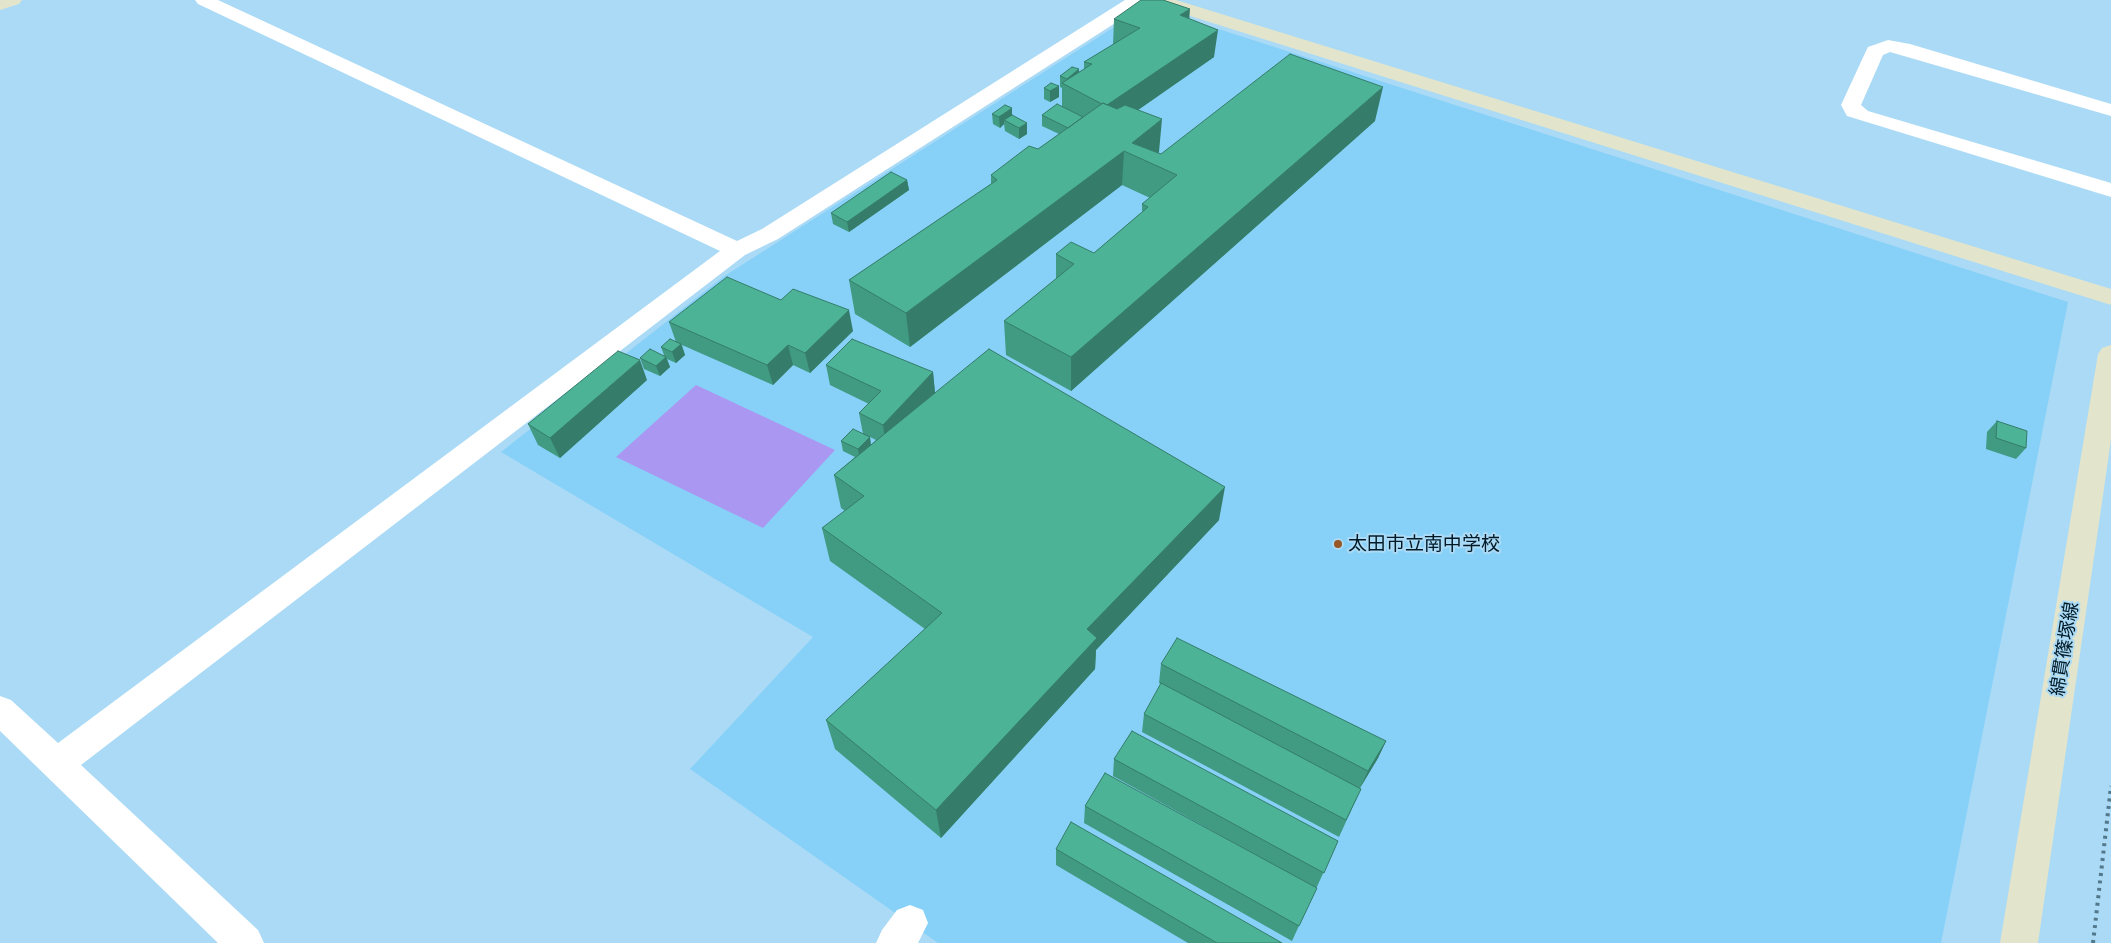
<!DOCTYPE html>
<html>
<head>
<meta charset="utf-8">
<style>
  body { margin:0 }
  canvas { display:block; background:#aadaf5 }
</style>
</head>
<body>
<canvas width="2111" height="943"></canvas>
<script>
const ctx = document.querySelector('canvas').getContext('2d');
ctx.lineJoin = 'round';
function fill(path, color) { ctx.fillStyle = color; ctx.fill(path, 'evenodd'); }
const toPath = rows => new Path2D(rows.map(r => 'M' + r).join(''));
function trace(path, color, width, dash) { ctx.strokeStyle = color; ctx.lineWidth = width; ctx.lineCap = dash ? 'butt' : 'round'; ctx.setLineDash(dash || []); ctx.stroke(path); }
function drawText(font, color, halo, rows, align = 'center') {
  ctx.font = font + ' Figtree,"Noto Sans JP",sans-serif'; ctx.lineWidth = 4; ctx.setLineDash([]); ctx.textBaseline = 'middle'; ctx.strokeStyle = halo; ctx.fillStyle = color; for (const [text, x, y, turn = 0] of rows) {
    ctx.save(); ctx.translate(x, y); ctx.rotate((+turn || 0) * Math.PI / 180); ctx.textAlign = isNaN(turn) ? turn : align; if (halo) ctx.strokeText(text, 0, 0); ctx.fillText(text, 0, 0); ctx.restore();
  }
}
fill(toPath([
  [1147,6,2068,302,1941,943,938,943,690,769,813,637,501,452,723,277]
]), '#87d1f8');
fill(toPath([
  [696,385,835,450,763,528,616,457]
]), '#aa97f1');
trace(toPath([
  [2093,943,2111,786]
]), '#53778b', 4, [3, 4.5]);
fill(toPath([
  [195,0,218,0,737,241,762,229,1125,0,1145,0,1134,11,778,239,745,255,81,765,258,930,264,943,218,943,0,731,0,696,11,700,58,743,720,251,198,4,195,0],
  [1888,40,1910,44,2111,104,2111,116,1890,52,1883,55,1861,105,1868,111,2111,183,2111,197,1847,116,1841,105,1866,51,1868,47,1888,40],
  [910,905,923,910,928,923,918,943,876,943,882,930,897,910,910,905]
]), '#fff');
fill(toPath([
  [0,0,22,0,19,4,0,10,0,0],
  [1149,0,1176,0,2111,289,2111,305,1152,4,1149,0],
  [2111,345,2111,440,2038,943,2000,943,2098,354,2102,348,2111,345]
]), '#e2e5cc');
fill(toPath([
  [1114,19,1189,19,1214,57,1138,110,1159,152,1158,153,1161,154,1375,121,1071,391,1006,355,1004,321,1056,279,1056,254,1094,253,1142,212,1142,204,1150,198,1122,185,910,347,855,314,849,280,991,184,991,175,1038,149,1059,134,1042,126,1042,115,1062,107,1062,88,1060,87,1060,76,1079,69,1079,72,1084,69,1084,62,1113,45],
  [1059,86,1059,97,1050,102,1044,99,1044,88],
  [992,114,1012,116,1027,123,1027,134,1019,139,1005,131,1004,124,1000,128,993,124],
  [907,180,909,190,849,232,833,224,831,213],
  [669,322,853,331,810,373,793,365,773,385,682,345,685,355,676,363,667,359,670,367,660,376,644,369,640,358,664,355,661,347,676,342],
  [826,365,933,372,935,393,1219,520,1096,650,1095,669,941,838,835,749,826,720,925,629,830,561,822,528,845,511,841,508,834,475,855,457,843,451,841,441,863,434,859,413,869,404,830,385],
  [870,437,876,440,871,445],
  [647,380,560,458,538,445,528,424],
  [1997,421,2026,448,2016,459,1986,449,1987,432],
  [1161,664,1386,741,1378,758,1360,788,1361,789,1339,837,1142,732,1144,714,1161,684,1159,683],
  [1114,759,1338,841,1292,941,1084,823,1085,806,1265,860,1113,776],
  [1056,849,1282,943,1188,943,1056,865]
]), '#419a82');
fill(toPath([
  [1190,9,1188,36,1180,15],
  [1218,30,1214,57,1105,133,1106,105],
  [1079,69,1079,80,1067,85,1067,79],
  [1059,86,1059,97,1050,102,1050,91],
  [1383,87,1375,121,1071,391,1071,357],
  [1012,108,1012,119,1004,120,1004,124,1000,128,999,117],
  [1162,119,1159,152,1148,162,1132,143],
  [1027,123,1027,134,1019,139,1019,128],
  [1124,151,1122,185,910,347,906,313],
  [907,180,909,190,849,232,847,222],
  [849,310,853,331,810,373,805,353],
  [681,344,685,355,676,363,672,352],
  [788,345,793,365,773,385,767,365],
  [666,357,670,367,660,376,656,366],
  [640,360,647,380,560,458,550,438],
  [933,372,935,393,886,446,883,425],
  [870,437,871,448,860,460,858,449],
  [1225,487,1219,520,1096,650,1095,669,941,838,936,810,1087,629],
  [1386,741,1378,758,1360,788,1368,771]
]), '#357d6a');
const building = toPath([
  [1141,0,1163,0,1190,9,1180,15,1218,30,1107,105,1103,103,1102,104,1062,83,1092,64,1084,62,1140,28,1114,19,1141,0],
  [1290,54,1383,87,1071,357,1004,321,1074,264,1056,254,1071,242,1094,253,1148,207,1142,204,1177,175,1124,151,906,313,849,280,997,180,991,175,1029,146,1038,149,1103,103,1117,109,1125,105,1162,119,1132,143,1161,154,1290,54],
  [1072,67,1079,69,1067,79,1060,76,1072,67],
  [1051,83,1059,86,1050,91,1044,88,1051,83],
  [1057,104,1083,117,1068,128,1042,115,1057,104],
  [1005,105,1012,108,999,117,992,114,1005,105],
  [1012,115,1027,123,1019,128,1004,120,1012,115],
  [891,172,907,180,847,222,831,213,891,172],
  [727,277,781,300,793,289,849,310,805,353,788,345,767,365,669,322,727,277],
  [670,339,681,344,672,352,661,347,670,339],
  [852,339,933,372,883,425,859,413,881,391,826,365,852,339],
  [650,349,666,357,656,366,640,358,650,349],
  [989,349,1225,487,1087,629,1097,638,936,810,826,720,942,613,822,528,864,496,834,475,989,349],
  [618,351,640,360,550,438,528,424,618,351],
  [1997,421,2027,431,2026,448,1996,438,1997,421],
  [853,429,870,437,858,449,841,441,853,429],
  [1177,638,1386,741,1368,771,1161,664,1177,638],
  [1161,683,1361,789,1346,820,1144,714,1161,683],
  [1132,731,1338,841,1324,873,1114,759,1132,731],
  [1105,773,1317,888,1299,926,1085,806,1105,773],
  [1071,822,1282,943,1217,943,1056,849,1071,822]
]);
fill(building, '#4cb397');
trace(building, '#357d6a', 1);
for (const [x, y, r, color] of [
  [1338,544,5,"#995626"]
]) { const dot = new Path2D(); dot.arc(x, y, r, 0, 2 * Math.PI); ctx.fillStyle = color; ctx.fill(dot); trace(dot, '#aadaf5', 2); }
drawText('19px', '#001926', '#aadaf5', [
  ["太田市立南中学校",1348,544]
], 'left');
drawText('19px', '#001926', '#aadaf5', [
  ["綿貫篠塚線",2065,649,-81]
]);
</script>
</body>
</html>
